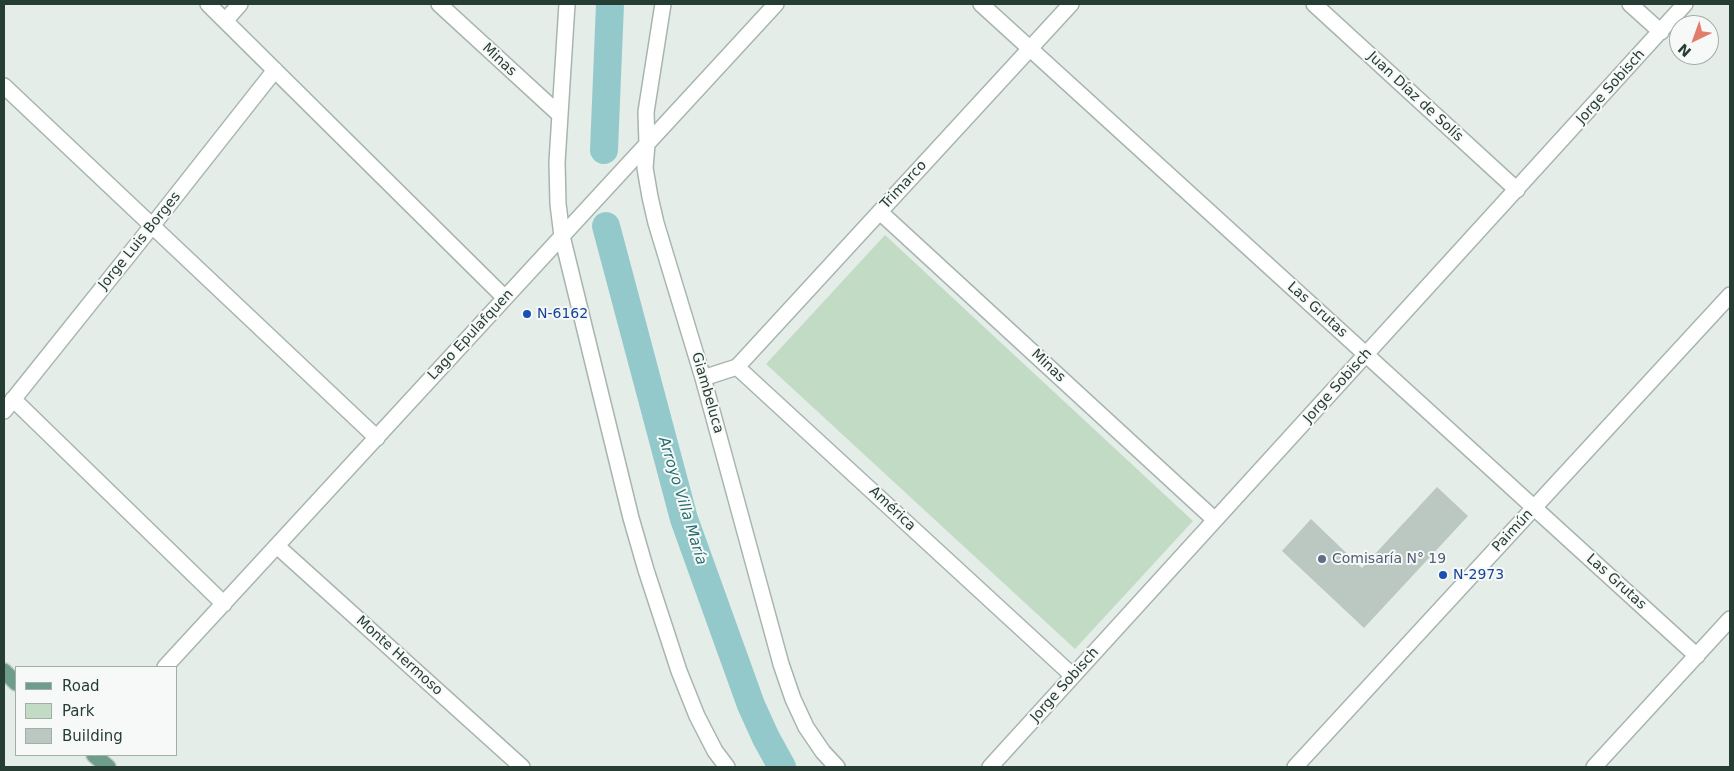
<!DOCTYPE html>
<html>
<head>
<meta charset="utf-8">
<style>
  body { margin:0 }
  #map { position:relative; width:1734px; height:771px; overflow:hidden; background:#e5ede9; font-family:"DejaVu Sans",sans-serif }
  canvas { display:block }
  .frame { position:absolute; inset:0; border:5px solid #263d34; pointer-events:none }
  .legend { position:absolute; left:15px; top:666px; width:162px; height:90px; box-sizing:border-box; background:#f6f9f7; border:1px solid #a3aea9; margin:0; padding:6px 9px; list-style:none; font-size:15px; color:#263d34 }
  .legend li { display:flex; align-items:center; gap:10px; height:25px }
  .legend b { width:25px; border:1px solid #a3aea9 }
  .north { position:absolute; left:1669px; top:15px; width:50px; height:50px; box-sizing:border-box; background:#f6f9f7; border:1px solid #a3aea9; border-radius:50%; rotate:222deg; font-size:14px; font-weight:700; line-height:20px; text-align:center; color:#263d34 }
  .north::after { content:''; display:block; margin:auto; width:18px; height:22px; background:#e27d6e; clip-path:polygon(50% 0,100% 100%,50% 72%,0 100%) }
</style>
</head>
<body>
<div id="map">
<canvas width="1734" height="771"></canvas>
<div class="frame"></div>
<ul class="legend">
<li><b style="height:6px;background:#6f9d8c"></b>Road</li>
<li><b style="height:14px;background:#c1dbc5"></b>Park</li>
<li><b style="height:14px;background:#bbc7c1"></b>Building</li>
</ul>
<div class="north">N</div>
</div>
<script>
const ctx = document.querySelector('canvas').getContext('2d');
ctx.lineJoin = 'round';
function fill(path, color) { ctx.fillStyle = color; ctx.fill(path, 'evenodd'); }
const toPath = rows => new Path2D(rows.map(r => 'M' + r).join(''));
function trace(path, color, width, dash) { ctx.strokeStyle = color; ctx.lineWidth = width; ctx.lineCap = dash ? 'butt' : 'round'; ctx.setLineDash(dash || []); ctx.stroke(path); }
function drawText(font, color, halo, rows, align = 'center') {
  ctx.font = font + ' "DejaVu Sans",sans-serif'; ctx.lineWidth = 4; ctx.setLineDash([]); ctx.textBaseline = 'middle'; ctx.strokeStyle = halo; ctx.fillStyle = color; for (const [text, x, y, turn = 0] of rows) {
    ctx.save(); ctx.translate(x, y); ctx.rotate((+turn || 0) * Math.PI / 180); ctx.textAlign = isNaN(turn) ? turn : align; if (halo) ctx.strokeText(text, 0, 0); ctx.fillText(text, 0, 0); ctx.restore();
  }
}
fill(toPath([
  [885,235,1193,521,1075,649,766,364]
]), '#c1dbc5');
trace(toPath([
  [604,150,610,4],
  [606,226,684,519,751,705,766,738,782,767]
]), '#94c9cb', 28);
fill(toPath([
  [1437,487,1468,516,1364,628,1282,551,1311,519,1362,568]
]), '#bbc7c1');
const minor = toPath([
  [208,4,505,298],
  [439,4,560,115],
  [567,4,557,162,558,204,562,236,631,518,646,570,679,671,697,716,715,751,727,767],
  [663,4,646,112,647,144,645,168,650,197,656,223,703,378,781,664,793,699,806,727,823,752,837,767],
  [981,4,1697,656],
  [1314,4,1517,190],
  [1630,4,1661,32],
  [225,21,240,4],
  [4,86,377,438],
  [880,212,1215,520],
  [737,367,1071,4],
  [703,378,737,367,1073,676],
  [13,399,224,604],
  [4,411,152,226,275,70],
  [277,546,522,767],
  [165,667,776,4],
  [990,767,1685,4],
  [1295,767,1730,295],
  [1594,767,1730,619]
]);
const major = toPath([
  [4,671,16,683],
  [94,755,108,767]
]);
trace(minor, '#a8b5af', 18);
trace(major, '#c2c9c6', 18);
trace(minor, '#fff', 15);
trace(major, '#6f9d8c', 15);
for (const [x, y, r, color] of [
  [527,314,5,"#1a4fb4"],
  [1322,559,5,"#5c6f8a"],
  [1443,575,5,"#1a4fb4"]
]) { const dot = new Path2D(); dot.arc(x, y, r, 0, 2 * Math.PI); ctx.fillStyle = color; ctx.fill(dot); trace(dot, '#f6f9f7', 2); }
drawText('14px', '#263d34', '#f6f9f7', [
  ["Minas",499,60,43],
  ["Jorge Sobisch",1611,87,-48],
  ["Juan Díaz de Solís",1415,97,43],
  ["Trimarco",904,185,-47],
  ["Jorge Luis Borges",140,241,-51],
  ["Las Grutas",1317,310,42],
  ["Lago Epulafquen",471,335,-47],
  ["Minas",1048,366,43],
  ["Jorge Sobisch",1338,386,-48],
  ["Giambeluca",707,393,74],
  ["América",892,509,43],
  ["Paimún",1513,531,-47],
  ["Las Grutas",1616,582,42],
  ["Monte Hermoso",399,656,42],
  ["Jorge Sobisch",1065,685,-48]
]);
drawText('14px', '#164399', '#f6f9f7', [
  ["N-6162",537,314],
  ["N-2973",1453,575]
], 'left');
drawText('14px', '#4e5e75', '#f6f9f7', [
  ["Comisaría N° 19",1332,559]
], 'left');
drawText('italic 15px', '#276e72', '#f6f9f7', [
  ["Arroyo Villa María",682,501,73]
]);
</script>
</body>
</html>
